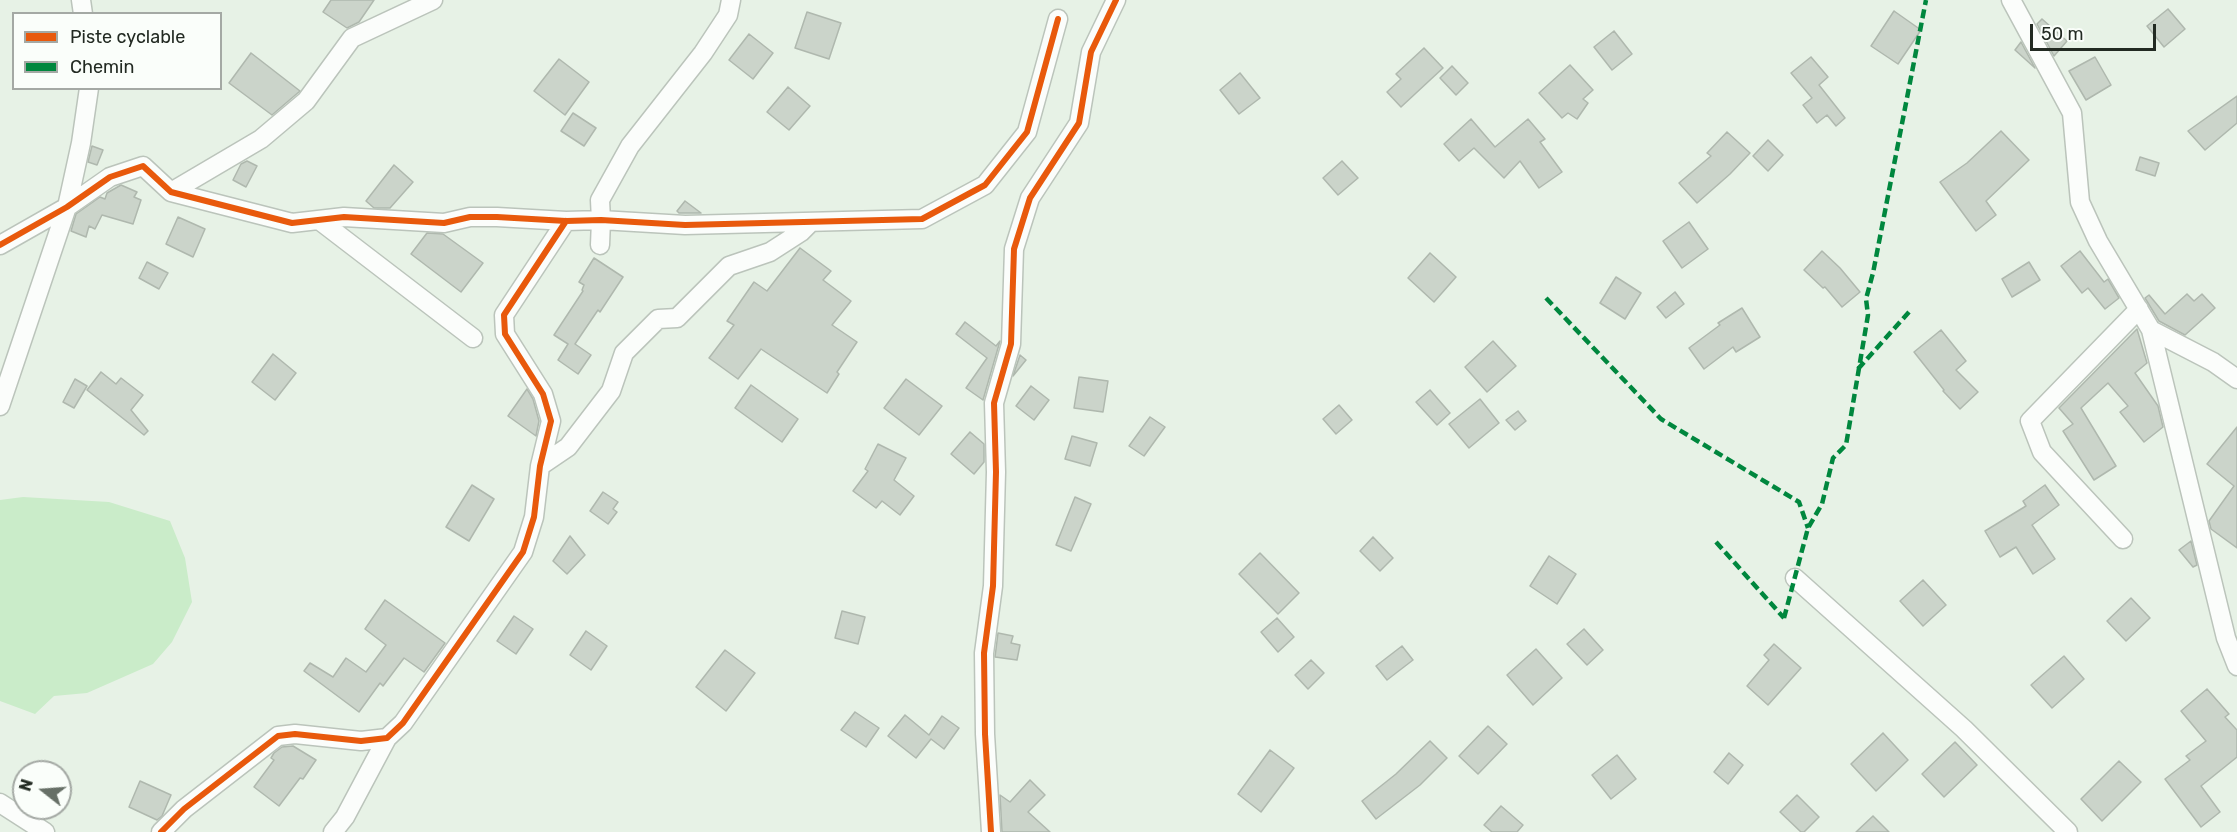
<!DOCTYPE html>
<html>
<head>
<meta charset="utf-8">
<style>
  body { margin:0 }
  #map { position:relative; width:2237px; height:832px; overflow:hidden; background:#e7f2e6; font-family:Rubik,sans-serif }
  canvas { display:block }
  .legend { position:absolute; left:12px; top:12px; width:210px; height:78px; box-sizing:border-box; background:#fafefa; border:2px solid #a4a9a4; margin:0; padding:8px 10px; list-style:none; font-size:18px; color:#222a22 }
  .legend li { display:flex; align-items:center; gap:12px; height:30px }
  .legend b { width:30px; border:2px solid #a4a9a4 }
  .north { position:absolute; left:12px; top:760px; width:60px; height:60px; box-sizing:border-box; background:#fafefa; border:2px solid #a4a9a4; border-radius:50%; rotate:287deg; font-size:16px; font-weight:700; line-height:24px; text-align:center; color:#222a22 }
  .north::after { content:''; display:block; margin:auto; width:21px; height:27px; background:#677067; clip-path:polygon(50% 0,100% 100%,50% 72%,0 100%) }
  .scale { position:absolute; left:2030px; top:24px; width:126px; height:27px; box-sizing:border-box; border:3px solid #222a22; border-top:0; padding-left:8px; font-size:18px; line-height:21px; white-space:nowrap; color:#222a22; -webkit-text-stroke:4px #fafefa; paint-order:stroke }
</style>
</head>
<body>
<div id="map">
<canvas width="2237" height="832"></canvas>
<ul class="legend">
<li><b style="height:8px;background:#e8590c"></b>Piste cyclable</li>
<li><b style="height:8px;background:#00873e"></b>Chemin</li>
</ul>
<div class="north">N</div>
<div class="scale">50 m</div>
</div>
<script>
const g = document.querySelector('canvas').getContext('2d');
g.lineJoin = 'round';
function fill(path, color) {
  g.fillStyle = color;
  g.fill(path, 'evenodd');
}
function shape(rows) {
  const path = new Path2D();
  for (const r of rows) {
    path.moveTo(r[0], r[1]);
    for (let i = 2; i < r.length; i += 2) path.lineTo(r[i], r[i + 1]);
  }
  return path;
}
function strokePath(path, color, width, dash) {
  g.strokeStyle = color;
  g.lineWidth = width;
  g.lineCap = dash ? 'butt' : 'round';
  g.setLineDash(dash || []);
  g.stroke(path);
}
fill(shape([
  [23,497,109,502,170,521,185,558,192,602,172,642,153,664,87,693,54,696,35,714,0,701,0,500]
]), '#caecc9');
const building = shape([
  [331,0,374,0,359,22,347,28,323,12,331,0],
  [2168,9,2185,29,2164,47,2147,26,2168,9],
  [1894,11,1921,30,1898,64,1871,46,1894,11],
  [807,12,841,23,829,59,795,48,807,12],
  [2042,19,2067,41,2054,56,2037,24,2042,19],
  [1614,31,1632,54,1612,70,1594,47,1614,31],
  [749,34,773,53,753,79,729,60,749,34],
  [2021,42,2035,68,2015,50,2021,42],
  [1424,48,1443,68,1401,107,1387,92,1401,79,1396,74,1424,48],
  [251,53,300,91,272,115,229,83,251,53],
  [1811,57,1828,77,1819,85,1845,118,1836,126,1827,115,1817,123,1803,105,1812,98,1791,73,1811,57],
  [2095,57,2111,85,2086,100,2069,71,2095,57],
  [559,59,589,82,565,115,534,91,559,59],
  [1570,65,1593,90,1583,99,1588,103,1577,119,1568,113,1562,118,1539,93,1570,65],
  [1452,66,1468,83,1456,95,1440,78,1452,66],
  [1240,73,1260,98,1239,114,1220,90,1240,73],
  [788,87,810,106,789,130,767,112,788,87],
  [2237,96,2237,123,2205,150,2188,131,2237,96],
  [573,113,596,128,584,146,561,131,573,113],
  [1471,119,1495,147,1528,119,1545,139,1540,142,1562,172,1539,188,1520,161,1504,178,1474,148,1459,161,1444,144,1471,119],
  [2001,131,2029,160,1986,201,1996,215,1976,231,1940,182,1967,163,2001,131],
  [1727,132,1750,153,1730,174,1697,203,1679,183,1711,156,1707,153,1727,132],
  [1768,140,1783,155,1768,171,1753,156,1768,140],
  [92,146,103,150,97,165,88,162,92,146],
  [2140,157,2159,163,2155,176,2136,170,2140,157],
  [247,161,257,166,246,187,233,180,241,164,247,161],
  [1342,161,1358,178,1338,195,1323,178,1342,161],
  [394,165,413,182,390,208,374,208,366,201,394,165],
  [121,185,137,192,134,197,141,200,133,224,102,215,95,229,89,226,86,237,71,231,76,214,100,197,105,199,107,193,121,185],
  [685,201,701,213,679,213,677,211,685,201],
  [178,217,205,229,193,257,166,244,178,217],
  [1689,222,1708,249,1682,268,1663,241,1689,222],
  [427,233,443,234,483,263,461,292,411,254,427,233],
  [800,248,831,271,823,280,851,301,832,325,857,342,837,372,839,374,827,393,761,349,738,379,709,358,734,325,727,321,754,282,767,291,800,248],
  [1822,251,1840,268,1860,292,1842,307,1825,287,1823,288,1804,270,1822,251],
  [2080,251,2104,282,2108,279,2119,298,2105,309,2088,288,2082,293,2061,266,2080,251],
  [1430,253,1456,277,1434,302,1408,278,1430,253],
  [594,258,623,277,600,312,598,310,575,344,591,355,578,374,558,360,568,344,554,335,583,291,582,290,584,285,579,282,594,258],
  [147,262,168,273,159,289,139,278,147,262],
  [2029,262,2040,280,2012,297,2002,279,2029,262],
  [1616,277,1641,293,1625,319,1600,303,1616,277],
  [1675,292,1684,304,1666,318,1657,307,1675,292],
  [2187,294,2194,301,2202,294,2215,308,2185,335,2159,321,2145,298,2149,295,2165,314,2187,294],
  [1742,308,1760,337,1736,352,1733,347,1704,369,1689,348,1720,325,1718,323,1742,308],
  [965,322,996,346,1000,341,983,400,966,388,987,358,956,334,965,322],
  [2137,329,2147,363,2135,373,2158,406,2163,427,2144,442,2120,412,2128,406,2108,383,2081,408,2116,466,2094,480,2063,431,2073,424,2059,408,2137,329],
  [1941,330,1966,361,1956,370,1978,392,1960,409,1943,391,1944,390,1914,352,1941,330],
  [1493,341,1516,366,1487,392,1465,367,1493,341],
  [273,354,296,373,275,400,252,382,273,354],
  [1020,355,1026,360,1013,376,1020,355],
  [101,372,116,384,121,378,143,395,131,410,148,431,144,435,87,390,101,372],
  [1079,377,1108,381,1103,412,1074,408,1079,377],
  [75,379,87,386,74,408,63,402,75,379],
  [906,379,942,406,919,435,884,408,906,379],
  [751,385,798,419,782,442,735,408,751,385],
  [1031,386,1049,400,1034,420,1016,406,1031,386],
  [527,389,533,399,539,421,536,436,508,416,527,389],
  [1430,390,1450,413,1437,425,1416,402,1430,390],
  [1480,399,1499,423,1469,448,1449,424,1480,399],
  [1339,405,1352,420,1336,434,1323,419,1339,405],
  [1518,411,1526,421,1515,430,1506,420,1518,411],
  [1150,417,1165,427,1144,456,1129,446,1150,417],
  [2237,427,2237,548,2211,529,2209,521,2234,486,2207,464,2237,427],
  [970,432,984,444,984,462,974,474,951,454,970,432],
  [1072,436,1097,443,1090,466,1065,459,1072,436],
  [878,444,906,458,894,480,914,496,900,515,882,501,876,508,853,491,868,471,865,469,878,444],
  [472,485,494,499,469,541,446,527,472,485],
  [2045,485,2059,505,2032,525,2055,559,2033,574,2016,547,2000,557,1985,531,2026,506,2023,501,2045,485],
  [603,492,618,502,613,509,617,512,608,524,590,511,603,492],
  [1075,497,1091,504,1071,551,1056,545,1075,497],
  [570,536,585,555,567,574,553,561,570,536],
  [1373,537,1393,558,1380,571,1360,551,1373,537],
  [2191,541,2197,565,2193,567,2179,550,2191,541],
  [1260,553,1299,593,1278,614,1239,574,1260,553],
  [1549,556,1576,574,1557,604,1530,586,1549,556],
  [1923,580,1946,605,1923,626,1900,601,1923,580],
  [2131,598,2150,618,2126,641,2107,621,2131,598],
  [385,600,445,643,424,672,404,658,383,686,380,683,359,712,304,671,310,663,333,677,346,658,366,672,386,645,365,629,385,600],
  [842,611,865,617,858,644,835,638,842,611],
  [514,616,533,629,516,654,497,641,514,616],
  [1277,618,1294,637,1278,652,1261,632,1277,618],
  [1584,629,1603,650,1587,665,1567,644,1584,629],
  [586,631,607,646,591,670,570,655,586,631],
  [998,633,1013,636,1011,643,1020,645,1017,660,995,657,998,633],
  [1774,644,1801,668,1768,705,1747,686,1769,660,1764,655,1774,644],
  [1402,646,1413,660,1387,680,1376,666,1402,646],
  [1536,649,1562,678,1533,705,1507,675,1536,649],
  [725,650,755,673,726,711,696,687,725,650],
  [2064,656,2084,679,2052,708,2031,685,2064,656],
  [1311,660,1324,673,1308,689,1295,675,1311,660],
  [2207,689,2229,714,2225,717,2237,730,2237,757,2201,786,2220,812,2201,827,2165,779,2190,760,2186,756,2206,741,2181,711,2207,689],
  [855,712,879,728,866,747,841,730,855,712],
  [905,715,929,735,942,716,959,728,944,749,931,739,916,758,888,736,905,715],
  [1488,726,1507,744,1478,774,1459,756,1488,726],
  [1883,733,1908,760,1876,791,1851,764,1883,733],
  [1430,741,1447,758,1420,785,1376,819,1362,801,1396,774,1430,741],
  [1955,742,1977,765,1944,797,1922,774,1955,742],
  [293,746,316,760,303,779,300,778,279,806,254,787,274,760,271,758,274,753,282,747,293,746],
  [1270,750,1294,768,1261,812,1238,794,1270,750],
  [1729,753,1743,765,1728,784,1714,772,1729,753],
  [1617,755,1636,779,1611,799,1592,775,1617,755],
  [2119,761,2141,782,2102,821,2081,799,2119,761],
  [1030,780,1045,795,1028,812,1050,832,1002,832,1000,795,1010,802,1030,780],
  [140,781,171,795,162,816,157,820,129,807,140,781],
  [1797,795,1819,817,1804,832,1801,832,1780,812,1797,795],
  [1501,806,1523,825,1517,832,1492,832,1484,825,1501,806],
  [1873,816,1889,832,1856,832,1873,816]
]);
fill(building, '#cbd4ca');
strokePath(building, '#afb8ae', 1.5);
const minor = shape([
  [81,0,83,14],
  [2011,0,2072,113,2080,202,2098,241,2151,330,2226,638,2237,666],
  [171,192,261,139,306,101,352,38,433,0],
  [319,220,473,338],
  [0,245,67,207,110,177,143,166,171,192,292,223,344,217,444,223,470,217,497,217,566,221,601,220,685,225,922,219,985,185,1027,132,1058,19],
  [600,245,601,220,600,200,630,146,703,53,728,15,731,0],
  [2151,330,2213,362,2237,379],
  [0,406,67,207,81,143,89,88],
  [540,466,568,447,611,391,624,353,658,319,677,318,729,266,770,252,801,232,811,222],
  [2123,539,2042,452,2030,421,2139,309],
  [1795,578,1964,729,2068,832],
  [0,803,45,832],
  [161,832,184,809,278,736,295,734,361,741,387,738,403,723,523,552,534,517,540,466,551,421,543,394,505,334,504,315,566,221],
  [333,832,345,817,387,738],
  [991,832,985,734,984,653,993,586,996,472,994,403,1011,344,1014,249,1030,198,1079,123,1091,52,1116,0]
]);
strokePath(minor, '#bbc4bb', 21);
strokePath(minor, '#fbfdfb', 18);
strokePath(shape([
  [1546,298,1661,419,1799,502,1808,528],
  [1858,369,1909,312],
  [1716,542,1784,618],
  [1784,618,1808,528,1822,504,1833,458,1846,445,1868,315,1866,299,1873,273,1926,0]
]), '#00873e', 4.5, [9, 4.5]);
strokePath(shape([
  [0,245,67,207,110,177,143,166,171,192,292,223,344,217,444,223,470,217,497,217,566,221,601,220,685,225,922,219,985,185,1027,132,1058,19],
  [161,832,184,809,278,736,295,734,361,741,387,738,403,723,523,552,534,517,540,466,551,421,543,394,505,334,504,315,566,221],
  [991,832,985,734,984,653,993,586,996,472,994,403,1011,344,1014,249,1030,198,1079,123,1091,52,1116,0]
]), '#e8590c', 6);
</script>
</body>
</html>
